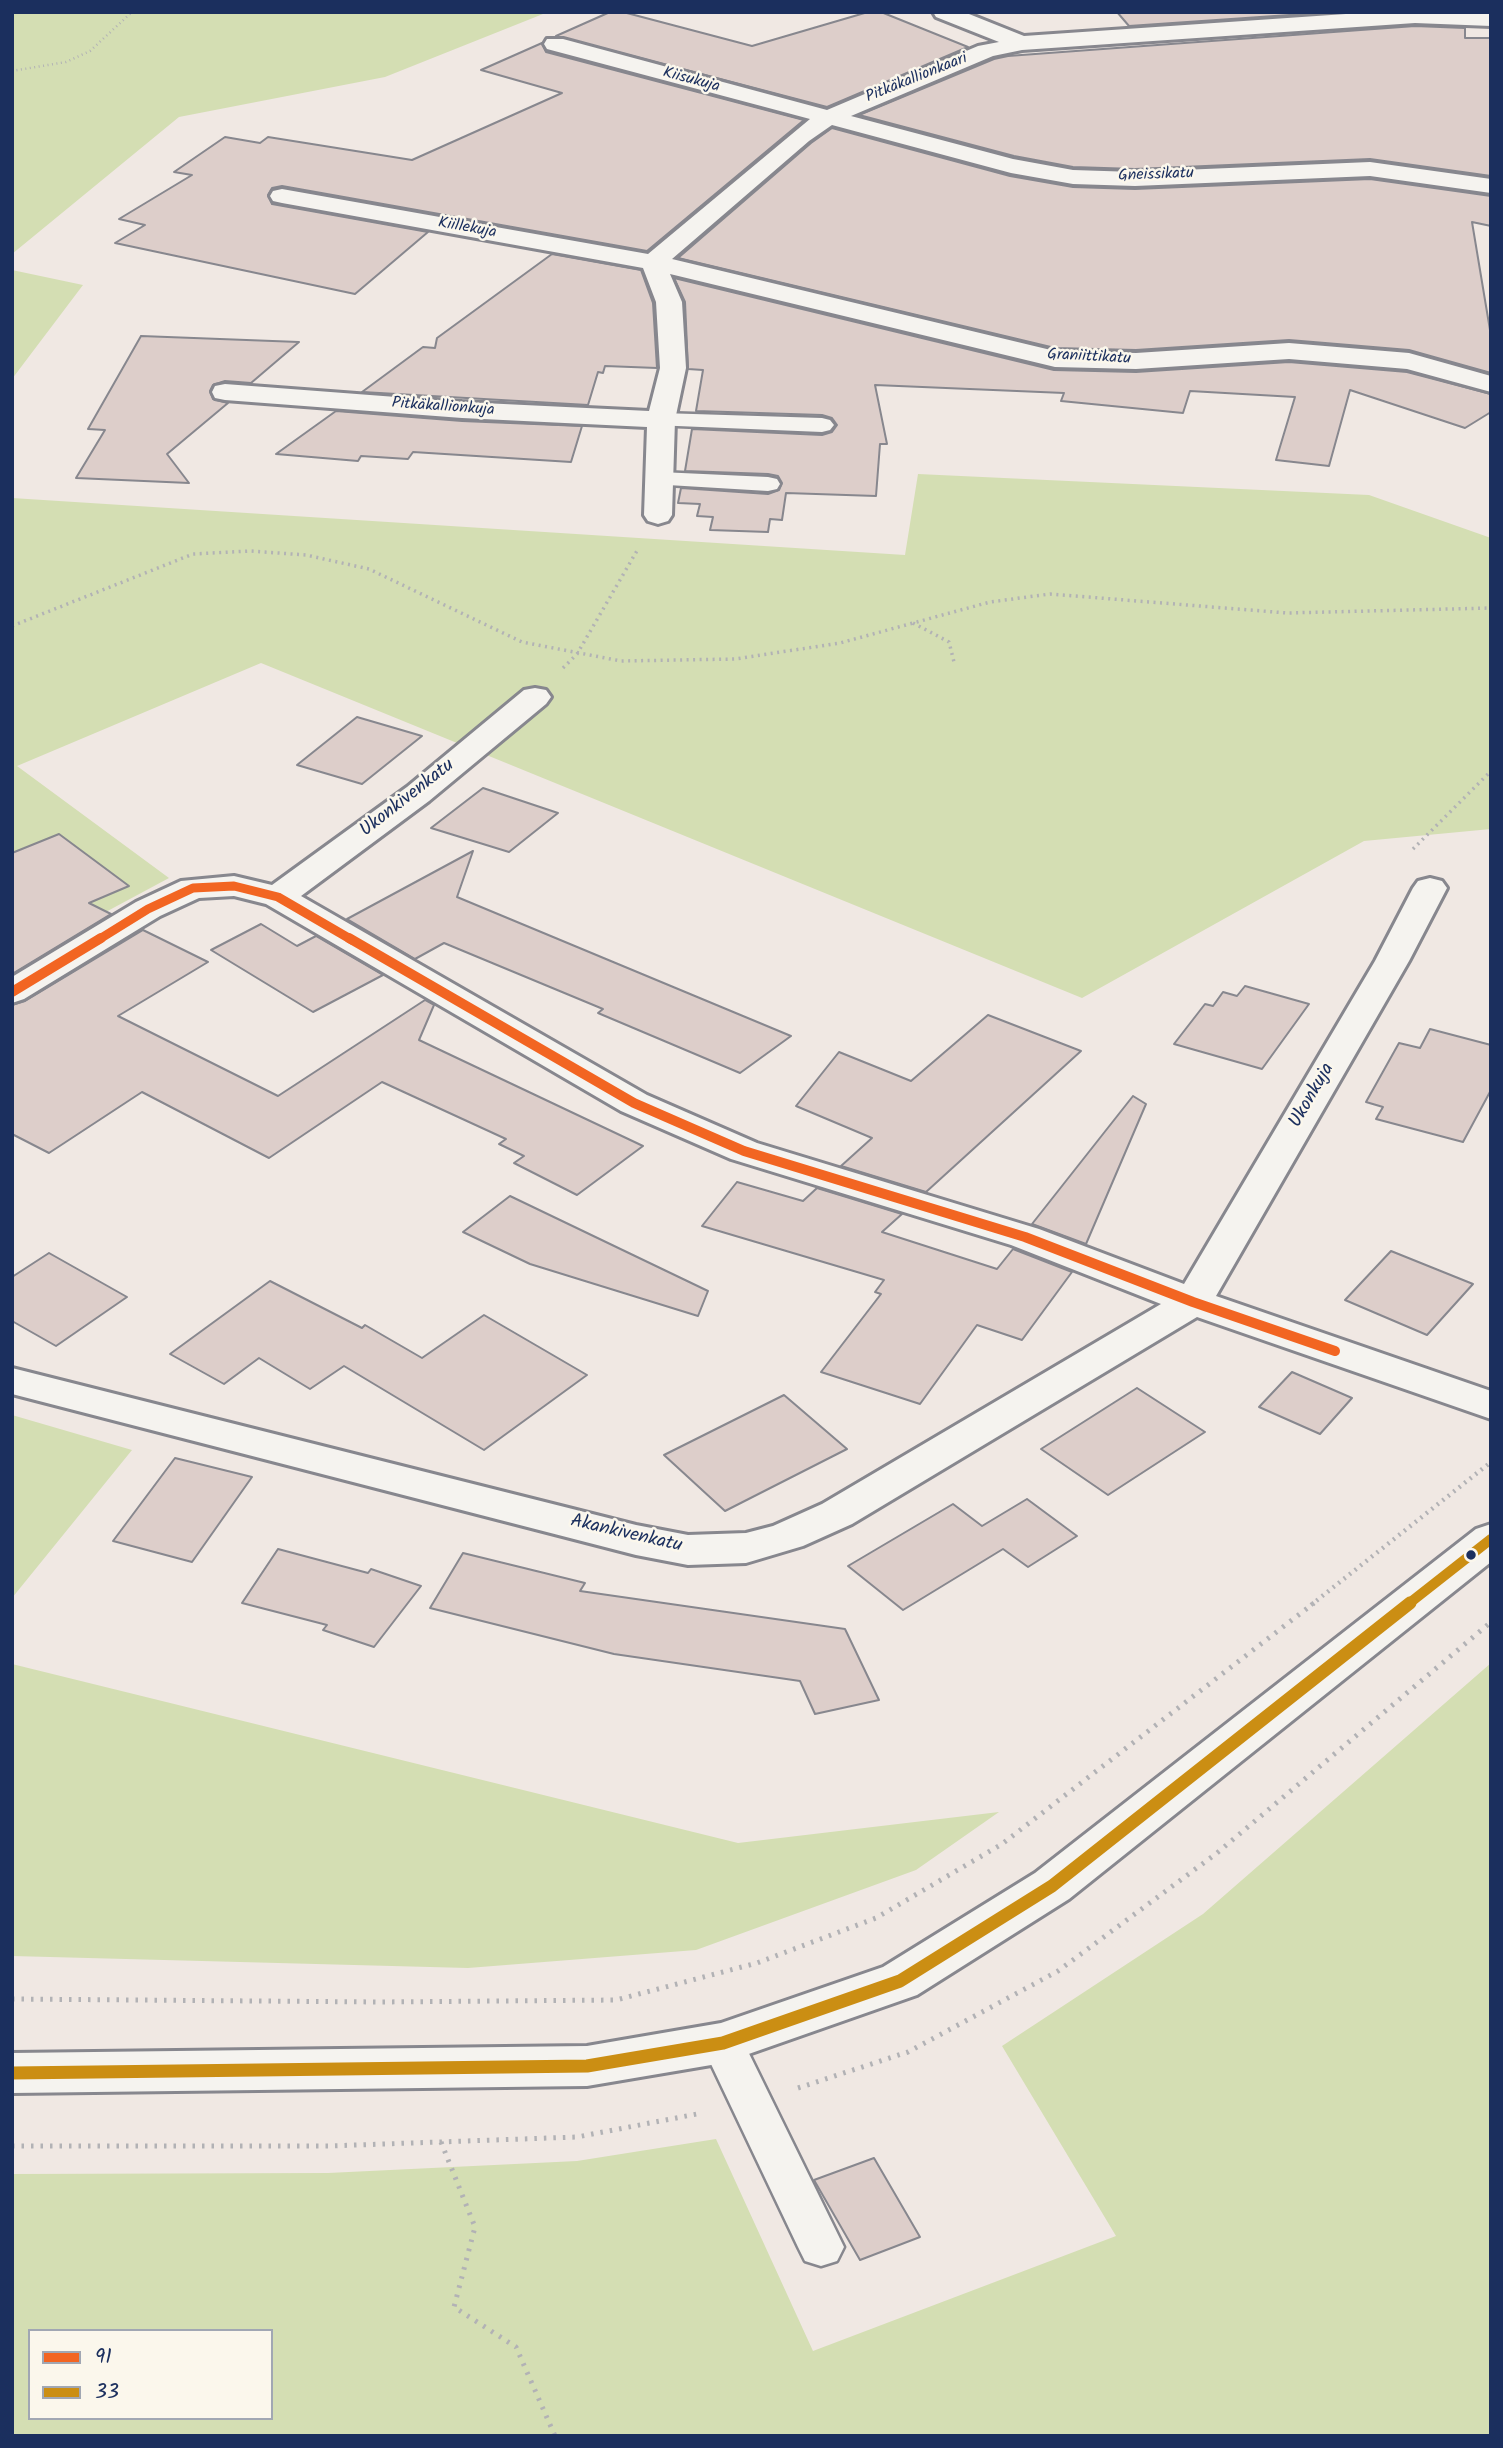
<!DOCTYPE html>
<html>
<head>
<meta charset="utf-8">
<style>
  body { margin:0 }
  #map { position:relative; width:1503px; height:2448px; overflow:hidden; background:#f0e8e3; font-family:Kalam,sans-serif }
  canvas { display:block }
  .frame { position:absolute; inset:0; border:14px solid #1b2f5e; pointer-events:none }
  .legend { position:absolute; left:28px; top:2329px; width:245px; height:91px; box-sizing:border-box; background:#fbf7ec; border:2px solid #a1a7b3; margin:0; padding:9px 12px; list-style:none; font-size:21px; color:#1b2f5e }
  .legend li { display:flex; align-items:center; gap:14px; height:35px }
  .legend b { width:35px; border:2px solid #a1a7b3 }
</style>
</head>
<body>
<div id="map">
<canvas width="1503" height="2448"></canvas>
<div class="frame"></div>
<ul class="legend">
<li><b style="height:9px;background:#f26522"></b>91</li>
<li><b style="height:9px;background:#cb8e13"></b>33</li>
</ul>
</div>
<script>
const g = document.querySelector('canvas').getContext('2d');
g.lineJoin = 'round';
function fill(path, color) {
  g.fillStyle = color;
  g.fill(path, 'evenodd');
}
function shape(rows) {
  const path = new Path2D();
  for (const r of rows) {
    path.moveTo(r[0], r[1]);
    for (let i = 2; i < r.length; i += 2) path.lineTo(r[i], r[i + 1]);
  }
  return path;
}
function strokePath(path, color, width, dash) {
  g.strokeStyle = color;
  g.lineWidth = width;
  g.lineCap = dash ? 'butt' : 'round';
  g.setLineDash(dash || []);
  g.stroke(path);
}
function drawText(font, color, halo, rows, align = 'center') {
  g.font = font + ' Kalam,sans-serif';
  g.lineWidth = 5;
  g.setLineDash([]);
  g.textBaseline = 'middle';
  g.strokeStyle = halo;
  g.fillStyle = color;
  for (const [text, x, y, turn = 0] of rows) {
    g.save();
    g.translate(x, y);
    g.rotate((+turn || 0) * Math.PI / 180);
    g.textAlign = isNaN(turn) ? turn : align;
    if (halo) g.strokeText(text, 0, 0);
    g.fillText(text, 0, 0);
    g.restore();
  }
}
fill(shape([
  [12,12,548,12,385,77,179,117,12,254],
  [12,270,83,285,12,379],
  [918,474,1369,495,1491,538,1491,829,1364,841,1082,998,261,663,17,766,169,878,102,914,12,887,12,498,905,555],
  [12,1415,132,1450,12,1598],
  [1491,1663,1491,2436,12,2436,12,2174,328,2173,577,2161,716,2139,813,2351,1116,2236,1002,2046,1203,1914],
  [30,2331,271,2331,271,2418,30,2418],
  [12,1664,738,1843,999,1812,916,1870,696,1950,468,1968,12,1956]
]), '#d4deb3');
const building = shape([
  [610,12,623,12,752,46,868,12,881,12,968,47,827,107,556,36,610,12],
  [1117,12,1333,12,1129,26,1117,12],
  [1415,26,1465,28,1465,38,1491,38,1491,176,1370,159,1135,169,1073,167,1014,156,859,115,994,59,1008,56,1415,26],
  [542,43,546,52,804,120,647,251,282,186,272,188,268,195,272,204,428,232,355,294,115,243,145,225,119,219,192,175,174,172,225,137,260,143,268,137,412,160,562,93,481,70,542,43],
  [832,128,1010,176,1073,187,1135,189,1370,179,1491,196,1491,226,1472,222,1491,336,1491,373,1409,350,1289,340,1136,350,1055,348,678,258,811,143,832,128],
  [552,254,641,270,653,303,657,368,605,366,603,373,598,372,588,405,362,392,423,347,435,348,437,338,552,254],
  [674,278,1054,370,1136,372,1289,362,1407,372,1491,394,1491,412,1465,428,1350,390,1329,466,1276,460,1295,397,1190,391,1183,413,1061,401,1064,393,875,385,887,444,880,444,876,496,786,493,782,520,770,519,768,532,710,530,713,517,697,516,700,504,678,503,681,488,768,494,779,490,782,483,778,476,768,474,685,471,692,429,822,435,832,432,837,425,832,418,822,415,696,411,703,370,688,369,685,302,674,278],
  [141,336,299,342,251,383,225,381,213,385,210,391,213,399,228,403,167,454,189,483,76,478,105,430,88,429,141,336],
  [336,411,462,421,582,426,571,462,413,452,408,459,361,456,358,461,276,454,336,411],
  [357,717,422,736,362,784,297,765,357,717],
  [483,788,558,813,509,852,431,828,483,788],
  [59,834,129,886,89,903,111,914,12,974,12,853,59,834],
  [473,851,457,897,791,1036,740,1073,598,1013,603,1009,444,943,415,959,347,919,473,851],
  [261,924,297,946,316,936,383,975,313,1012,211,950,261,924],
  [143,930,208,962,118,1016,278,1096,425,1000,434,1005,419,1040,643,1146,577,1195,514,1163,524,1156,499,1144,506,1139,382,1082,269,1158,142,1092,49,1153,12,1134,12,1005,25,1001,143,930],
  [1245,986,1309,1004,1262,1069,1174,1044,1205,1004,1213,1006,1223,992,1237,996,1245,986],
  [988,1015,1081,1051,926,1192,841,1166,872,1138,796,1106,839,1052,911,1081,988,1015],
  [1430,1029,1491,1045,1491,1090,1463,1142,1376,1119,1383,1107,1366,1102,1399,1043,1420,1048,1430,1029],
  [1133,1096,1146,1104,1086,1244,1032,1224,1133,1096],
  [737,1182,803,1201,817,1188,902,1214,882,1232,997,1269,1013,1249,1072,1272,1022,1340,977,1325,920,1404,821,1372,881,1294,875,1292,884,1280,702,1226,737,1182],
  [510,1196,708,1291,698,1316,530,1264,463,1232,510,1196],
  [1391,1251,1473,1284,1427,1335,1345,1300,1391,1251],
  [49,1253,127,1297,56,1346,12,1321,12,1277,49,1253],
  [270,1281,362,1328,365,1325,422,1358,484,1315,587,1375,484,1450,344,1366,310,1389,259,1358,224,1384,170,1354,270,1281],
  [1292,1372,1352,1398,1320,1434,1259,1407,1292,1372],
  [1137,1388,1205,1432,1108,1495,1041,1449,1137,1388],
  [784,1395,847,1449,725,1511,664,1455,784,1395],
  [175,1458,252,1477,192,1562,113,1541,175,1458],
  [1027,1499,1077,1536,1028,1567,1003,1549,903,1610,848,1566,953,1504,982,1526,1027,1499],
  [278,1549,368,1573,371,1569,421,1586,374,1647,323,1630,327,1625,242,1603,278,1549],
  [463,1553,585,1583,580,1591,845,1629,879,1700,815,1714,800,1681,614,1654,430,1608,463,1553],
  [874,2158,920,2237,860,2260,814,2180,874,2158]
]);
fill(building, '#ddceca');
strokePath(building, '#87878e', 2);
const lane = shape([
  [661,413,822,418,830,420,834,425,830,430,822,432,653,425,649,420,653,415,661,413],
  [660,472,768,477,777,479,780,484,777,489,768,491,651,484,648,479,651,474,660,472],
  [723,2026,738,2031,844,2247,837,2261,821,2266,805,2261,798,2247,701,2043,708,2031,723,2026]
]);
const street = shape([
  [933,12,964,12,1024,36,1375,12,1491,12,1491,26,1415,23,1022,50,993,56,851,116,1013,159,1073,170,1135,172,1370,162,1491,179,1491,193,1370,176,1135,186,1073,184,1011,173,832,125,809,141,672,259,1055,351,1136,353,1289,343,1409,353,1491,376,1491,392,1407,369,1289,359,1136,369,1055,367,670,274,682,302,686,368,675,420,672,515,668,521,658,524,648,521,644,515,647,427,462,418,225,400,215,398,212,392,215,386,225,384,462,402,649,411,660,368,656,302,643,268,282,203,273,201,270,196,273,191,282,189,648,254,810,119,547,49,544,44,547,39,563,39,827,110,978,46,999,42,936,17,933,12],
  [535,688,546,690,551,697,546,704,429,801,301,896,647,1095,757,1143,1039,1229,1184,1284,1375,961,1413,888,1418,881,1430,878,1442,881,1447,888,1409,961,1216,1296,1491,1391,1491,1419,1197,1317,852,1524,803,1546,746,1563,688,1565,636,1555,12,1394,12,1368,636,1525,688,1535,746,1533,773,1526,822,1504,1161,1304,1011,1245,731,1159,621,1111,266,904,234,896,199,898,160,916,24,999,12,1003,12,977,136,902,181,881,234,876,272,885,407,787,524,690,535,688]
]);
const secondary = shape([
  [1491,1524,1491,1562,1069,1899,917,1995,723,2063,587,2086,12,2093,12,2053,587,2046,721,2023,883,1967,1035,1873,1476,1529,1491,1524]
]);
strokePath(lane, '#87878e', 5);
strokePath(street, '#87878e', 6);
strokePath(secondary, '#87878e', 6);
strokePath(shape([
  [12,71,66,62,90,51,132,12]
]), '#b2b2b5', 2.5, [1, 3.5]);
strokePath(shape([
  [913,623,949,642,954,662],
  [12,626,193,554,250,551,306,555,369,569,522,642,621,661,735,659,840,643,990,602,1050,594,1287,613,1491,608],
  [563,668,577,654,638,549],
  [1413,849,1491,771]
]), '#b2b2b5', 3.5, [2, 4.5]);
strokePath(shape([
  [1311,1605,1491,1462]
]), '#b2b2b5', 4.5, [2, 5]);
strokePath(shape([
  [12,1999,379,2002,616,2000,757,1963,876,1918,1002,1844,1314,1603],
  [798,2088,908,2052,1058,1971,1217,1853,1491,1622],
  [441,2142,475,2227,454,2307,516,2347,555,2436],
  [12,2146,329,2146,577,2137,702,2113]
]), '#b2b2b5', 5, [2.5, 7]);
fill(lane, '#f5f3ef');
fill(street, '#f5f3ef');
fill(secondary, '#f5f3ef');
strokePath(shape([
  [98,940,148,909,193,888,234,886,278,897,352,940]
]), '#f26522', 9);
strokePath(shape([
  [349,938,634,1103,744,1151,1025,1237,1193,1302,1335,1351],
  [12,992,101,938]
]), '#f26522', 10);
strokePath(shape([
  [1407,1605,1491,1539]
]), '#cb8e13', 10);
strokePath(shape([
  [12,2073,587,2066,723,2043,900,1981,1052,1886,1410,1603]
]), '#cb8e13', 13);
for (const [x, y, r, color] of [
  [1471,1555,6,"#1b2f5e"]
]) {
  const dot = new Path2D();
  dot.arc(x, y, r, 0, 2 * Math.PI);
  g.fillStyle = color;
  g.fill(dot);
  strokePath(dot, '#fbf7ec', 2.5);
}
drawText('16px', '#1b2f5e', '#fbf7ec', [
  ["Pitkäkallionkaari",917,79,-22],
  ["Kiisukuja",691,81,15],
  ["Gneissikatu",1156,176,-2],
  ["Kiillekuja",467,229,10],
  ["Graniittikatu",1089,358,3],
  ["Pitkäkallionkuja",443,408,4]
]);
drawText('19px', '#1b2f5e', '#fbf7ec', [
  ["Ukonkivenkatu",408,799,-38],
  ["Ukonkuja",1313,1096,-60],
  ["Akankivenkatu",626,1535,13]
]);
</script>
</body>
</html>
